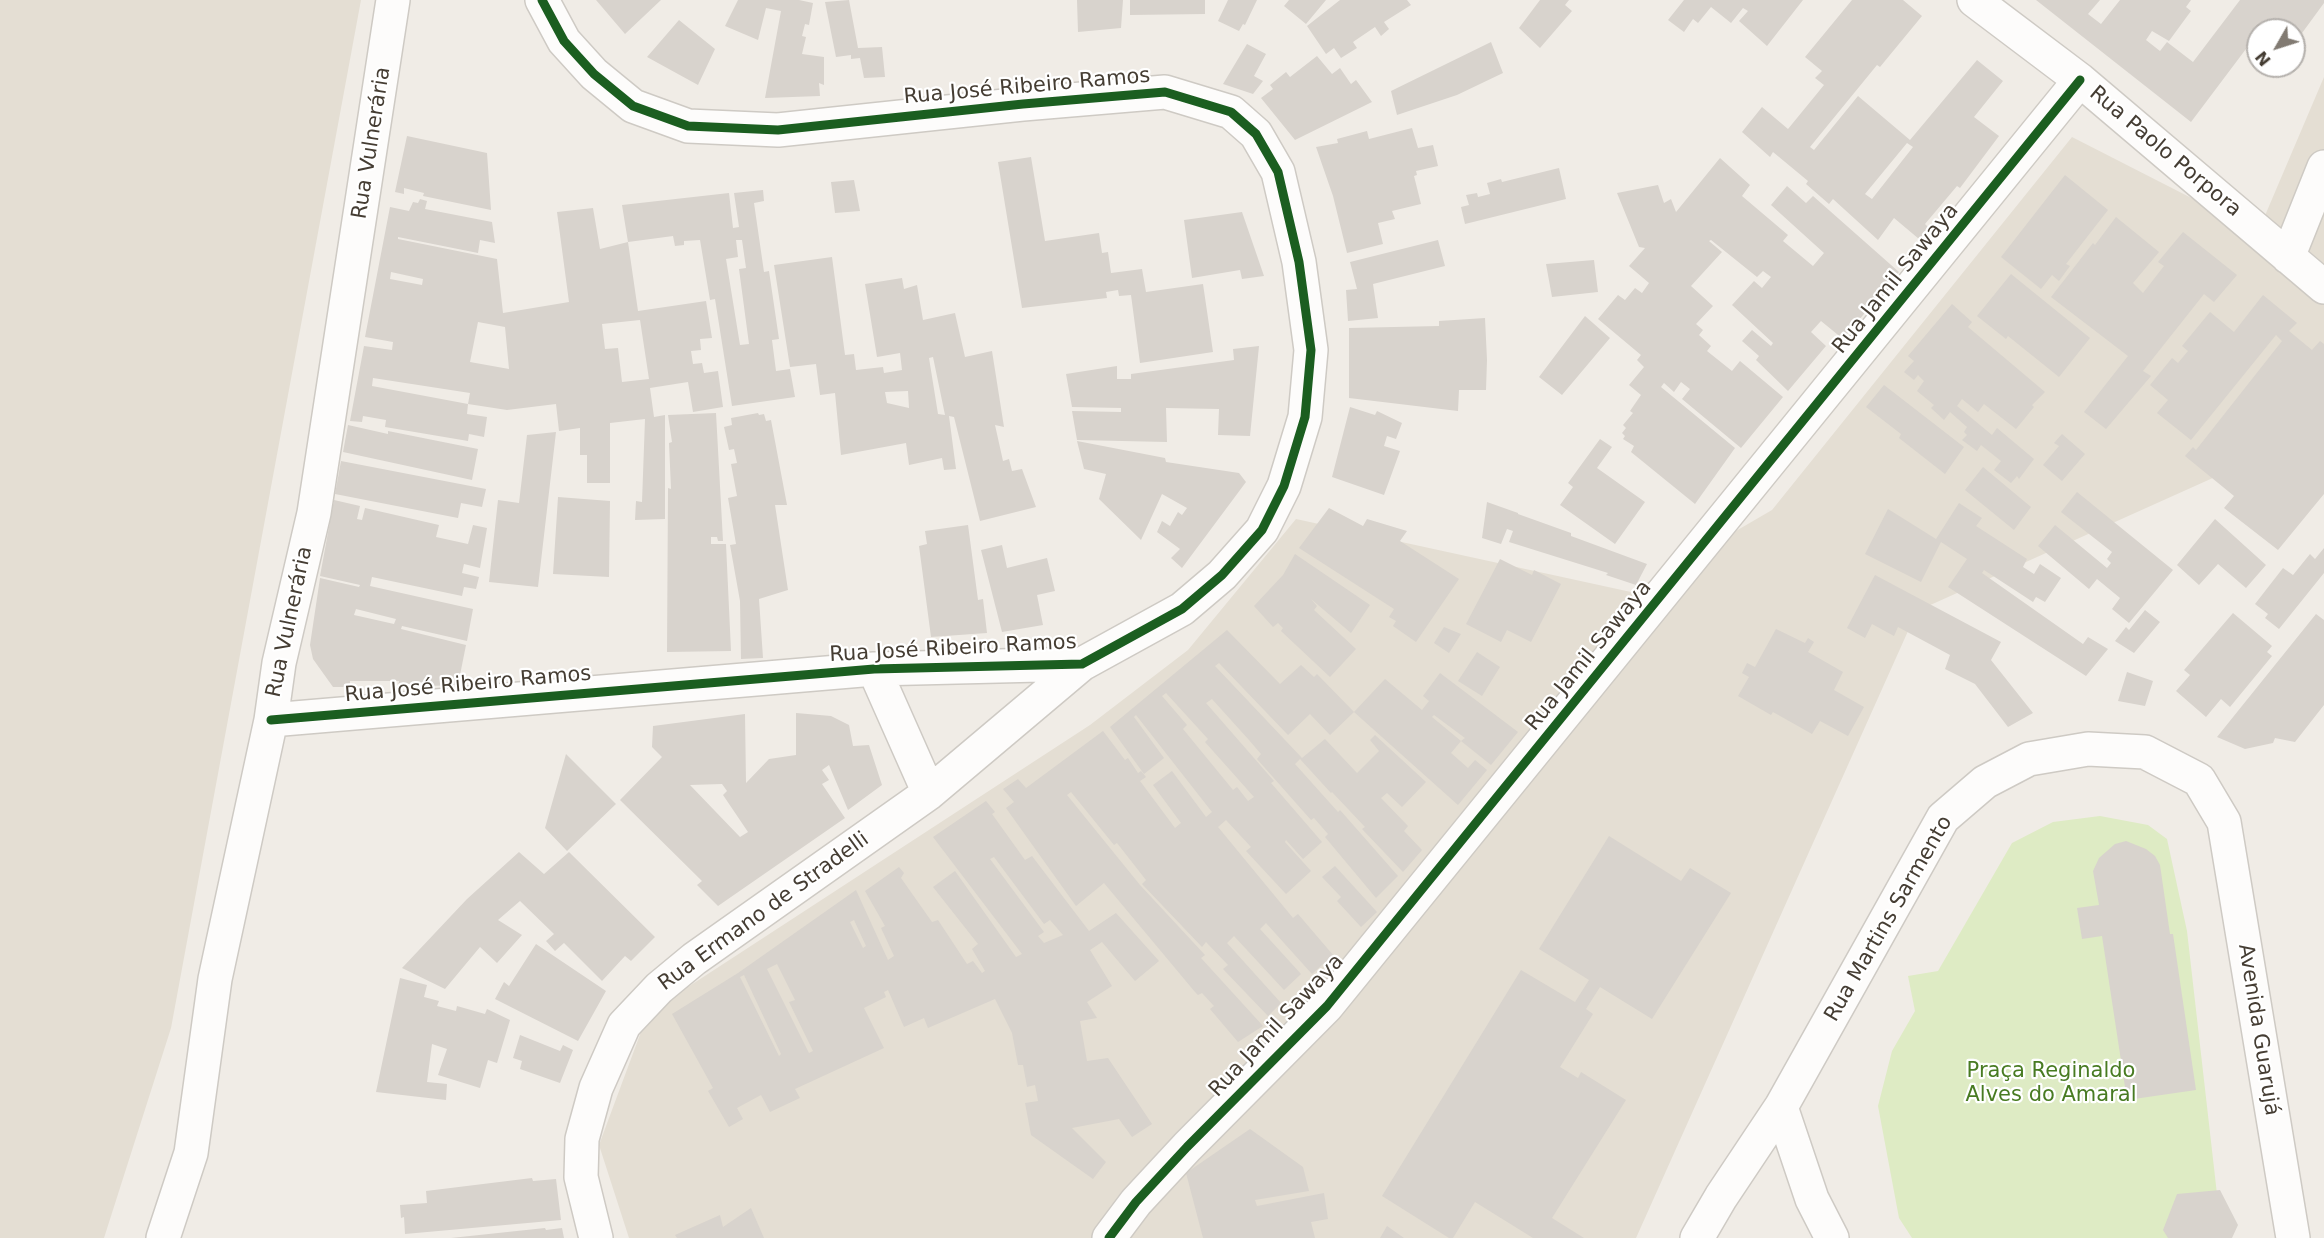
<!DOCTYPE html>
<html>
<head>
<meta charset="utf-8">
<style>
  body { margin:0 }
  #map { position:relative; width:2324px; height:1238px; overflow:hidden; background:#f0ece6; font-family:"DejaVu Sans",sans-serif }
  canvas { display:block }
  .north { position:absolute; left:2246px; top:18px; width:60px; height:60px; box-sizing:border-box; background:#fff; border:2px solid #b5b1ad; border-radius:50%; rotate:231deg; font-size:16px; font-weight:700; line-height:24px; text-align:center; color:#453d33 }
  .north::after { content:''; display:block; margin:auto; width:21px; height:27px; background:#817a72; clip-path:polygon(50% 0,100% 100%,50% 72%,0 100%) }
</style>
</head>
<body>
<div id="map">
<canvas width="2324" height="1238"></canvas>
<div class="north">N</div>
</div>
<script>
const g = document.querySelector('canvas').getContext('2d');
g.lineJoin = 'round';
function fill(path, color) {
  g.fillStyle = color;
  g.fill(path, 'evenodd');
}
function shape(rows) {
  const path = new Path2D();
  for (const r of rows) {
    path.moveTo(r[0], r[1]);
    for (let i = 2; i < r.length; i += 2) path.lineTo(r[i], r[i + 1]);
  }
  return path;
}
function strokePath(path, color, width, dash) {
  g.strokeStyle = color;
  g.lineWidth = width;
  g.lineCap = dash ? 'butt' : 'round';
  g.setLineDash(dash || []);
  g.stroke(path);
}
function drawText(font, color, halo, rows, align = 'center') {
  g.font = font + ' "DejaVu Sans",sans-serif';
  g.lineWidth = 4.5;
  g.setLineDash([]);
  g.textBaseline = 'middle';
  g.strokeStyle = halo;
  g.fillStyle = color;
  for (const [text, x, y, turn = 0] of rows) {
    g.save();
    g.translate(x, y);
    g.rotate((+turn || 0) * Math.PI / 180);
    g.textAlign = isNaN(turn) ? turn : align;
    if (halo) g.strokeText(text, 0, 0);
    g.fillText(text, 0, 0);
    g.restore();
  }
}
fill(shape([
  [0,0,361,0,171,1028,104,1238,0,1238],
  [2324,77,2324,428,1917,611,1636,1238,629,1238,599,1145,648,1013,1090,725,1188,650,1296,519,1631,592,1772,510,2072,137,2258,232]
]), '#e4ded3');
fill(shape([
  [2100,816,2148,825,2167,839,2187,931,2222,1238,1912,1238,1899,1218,1878,1106,1892,1051,1915,1011,1908,976,1938,971,2012,843,2053,822]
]), '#deebc4');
fill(shape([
  [596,0,661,0,625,34],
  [738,0,799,0,813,3,809,25,805,24,802,36,806,37,802,54,824,57,824,85,819,83,820,96,765,98,781,11,766,8,758,40,725,26],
  [849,0,858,48,882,47,885,77,864,78,860,58,851,59,851,55,836,57,825,2],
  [1077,0,1123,0,1121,28,1078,32],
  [1130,0,1205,0,1205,14,1130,15],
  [1228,0,1257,0,1245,25,1243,24,1239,31,1218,21],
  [1289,0,1326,0,1306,24,1284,6],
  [1340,0,1407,0,1411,5,1384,22,1389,29,1381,36,1375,27,1353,42,1357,48,1341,58,1334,48,1326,54,1307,26],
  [1540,0,1569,0,1565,5,1572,11,1540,48,1519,28],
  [1684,0,1803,0,1767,46,1739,21,1748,11,1743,8,1731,23,1711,7,1698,23,1693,19,1684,32,1668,20],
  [1852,0,1903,0,1922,16,1880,67,1877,65,1810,147,1814,150,1858,96,1910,140,1977,60,2003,81,1974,117,1999,136,1960,188,1957,186,1925,224,1929,228,1919,239,1894,218,1878,240,1833,199,1829,204,1806,184,1808,181,1773,152,1770,157,1742,132,1762,107,1788,129,1824,85,1815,78,1822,71,1805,57],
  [1907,143,1913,147,1872,199,1865,194],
  [2036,0,2100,0,2088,14,2101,24,2120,0,2191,0,2186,7,2191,11,2169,41,2152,31,2146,40,2160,51,2167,42,2193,62,2240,0,2324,0,2324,3,2294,44,2294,30,2258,30,2258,33,2191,122],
  [679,20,715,49,698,85,647,57],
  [1491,42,1503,73,1457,95,1397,115,1391,91],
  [1247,44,1266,54,1254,76,1263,81,1253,94,1223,84],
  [1317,56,1332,74,1340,68,1351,84,1356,80,1372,102,1295,140,1261,98,1273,89,1270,85,1286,72,1290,77],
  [1412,128,1418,148,1433,145,1438,166,1416,171,1417,175,1414,176,1421,204,1392,211,1395,219,1378,223,1383,244,1347,253,1333,196,1316,147,1338,143,1337,139,1367,131,1369,139],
  [407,136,487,153,491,210,423,196,424,193,404,188,404,194,395,192],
  [1031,157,1045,241,1099,233,1102,253,1108,252,1111,273,1142,269,1146,292,1203,284,1213,352,1140,363,1131,295,1119,296,1118,290,1106,292,1107,298,1022,308,998,162],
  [1720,158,1750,185,1742,196,1788,235,1783,241,1813,266,1824,253,1771,205,1787,186,1806,203,1813,196,1899,272,1843,339,1821,321,1811,332,1826,346,1788,391,1756,360,1759,356,1742,341,1752,330,1771,346,1773,343,1732,305,1754,281,1762,288,1771,277,1763,271,1757,277,1711,240,1709,241,1722,252,1691,286,1713,306,1696,324,1703,330,1699,335,1711,346,1707,351,1732,371,1740,361,1783,397,1741,448,1682,399,1690,389,1681,382,1674,392,1664,383,1661,387,1735,448,1695,504,1631,452,1634,446,1623,439,1625,436,1622,433,1626,428,1623,425,1633,413,1630,411,1641,395,1629,385,1644,367,1637,360,1641,355,1598,319,1618,295,1625,300,1635,288,1642,293,1649,283,1629,266,1645,248,1639,247,1617,193,1658,185,1664,203,1671,199,1676,212],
  [1559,168,1566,199,1465,224,1461,207,1469,205,1466,195,1477,193,1478,197,1490,194,1487,183,1501,179,1502,182],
  [2065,175,2108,210,2066,264,2070,266,2059,281,2052,275,2041,289,2001,257],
  [854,180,860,211,835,213,831,182],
  [763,190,764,201,754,203,764,272,769,271,779,339,772,340,776,371,790,369,795,397,732,406,715,299,710,300,700,240,684,241,684,245,675,246,673,236,628,242,622,205,729,193,733,228,739,227,734,193],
  [736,240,742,240,746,268,739,269,749,344,740,345,726,259,738,257],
  [420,199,427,201,425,209,492,222,495,243,480,240,478,253,398,237,398,239,497,259,503,313,569,302,557,212,593,208,600,249,628,242,638,311,706,301,712,338,700,339,701,350,691,351,693,364,702,363,704,373,718,371,723,407,693,412,688,382,650,388,654,417,665,415,665,519,635,520,636,501,642,502,645,419,610,423,610,483,587,483,587,455,580,455,580,428,559,431,556,404,507,410,468,404,467,414,487,417,484,437,469,434,468,441,385,427,386,420,363,416,362,422,350,421,364,346,392,350,393,342,365,337,390,207,409,211,413,202,418,203],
  [391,272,423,279,422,285,390,279],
  [640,320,649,379,622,382,618,348,605,349,602,324],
  [478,322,505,327,509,369,470,362],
  [373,378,470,393,468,404,372,386],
  [1242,212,1264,276,1242,279,1240,270,1192,278,1184,220],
  [2116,217,2159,252,2133,283,2143,293,2164,266,2158,262,2183,232,2237,275,2214,302,2204,294,2143,371,2151,376,2106,429,2084,412,2128,356,2051,297,2093,243,2095,245],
  [1438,240,1445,266,1373,284,1378,318,1348,321,1346,290,1357,289,1350,262],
  [832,257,845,355,854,354,856,370,883,367,884,373,902,370,900,353,877,357,865,284,902,278,904,289,917,285,923,320,955,313,965,357,992,351,1004,427,995,425,1003,461,1009,459,1012,471,1022,469,1036,507,980,521,954,417,949,416,956,469,944,470,942,458,909,465,906,443,841,455,835,393,820,395,816,364,790,367,774,265],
  [933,357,945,415,938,414,929,358],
  [908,391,909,408,887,403,885,392],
  [1594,260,1598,292,1552,297,1546,264],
  [2011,274,2090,338,2059,377,2008,336,2006,339,1977,316],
  [2263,295,2297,323,2289,331,2312,350,2320,341,2324,344,2324,494,2278,550,2224,508,2234,496,2185,456,2193,447,2196,450,2282,341,2276,335,2191,440,2157,413,2168,400,2150,385,2172,358,2178,363,2188,351,2182,346,2210,312,2234,332],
  [1952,304,1972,322,1968,327,2045,392,2032,405,2034,407,2016,429,1984,404,1978,412,1962,399,1957,406,1992,435,1997,428,2034,459,2019,479,2017,476,2011,483,1994,470,2001,461,1981,445,1977,451,1962,440,1967,435,1964,432,1967,427,1950,412,1944,420,1931,408,1934,405,1917,391,1924,381,1918,375,1914,380,1904,372,1914,361,1908,356],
  [1585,316,1610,338,1562,395,1539,377],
  [1485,318,1487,360,1486,390,1459,390,1458,411,1349,398,1349,328,1439,326,1439,321],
  [1259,346,1250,436,1218,435,1219,409,1166,408,1167,442,1077,440,1072,411,1121,412,1121,408,1072,407,1066,374,1117,366,1117,379,1131,379,1131,374,1234,360,1233,349],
  [1884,385,1964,447,1945,474,1899,438,1901,434,1866,407],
  [1350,407,1375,415,1377,411,1402,423,1396,439,1387,436,1384,446,1400,451,1384,495,1332,477],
  [716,413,723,541,718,541,717,537,711,537,711,544,726,544,731,651,667,652,668,488,671,489,669,443,672,442,668,415],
  [758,413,759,415,764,414,766,421,771,420,787,505,775,505,788,590,759,599,763,658,741,659,740,601,730,545,736,544,728,498,737,496,731,464,737,463,734,449,729,450,724,427,732,425,731,418],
  [348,425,388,434,388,431,478,449,472,480,343,452],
  [556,432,538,587,489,582,498,500,519,503,527,435],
  [2062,434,2085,454,2062,481,2043,465,2059,446,2054,443],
  [1600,439,1612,447,1597,468,1645,502,1615,544,1560,505,1573,487,1568,483],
  [1077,441,1165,458,1166,462,1239,473,1246,482,1182,568,1171,558,1180,549,1157,532,1162,521,1170,526,1178,512,1182,515,1187,508,1162,494,1141,540,1099,499,1106,474,1084,469],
  [341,461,486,489,482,507,461,503,458,518,335,494],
  [1983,467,2031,507,2014,530,1965,490],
  [2077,492,2173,570,2129,623,2112,609,2120,598,2097,579,2089,589,2038,546,2055,525,2107,568,2111,563,2107,559,2112,552,2061,512],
  [558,497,610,501,609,577,553,574],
  [334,500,360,506,357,519,362,520,365,508,439,525,436,537,468,544,473,525,487,528,480,568,464,564,462,573,479,577,476,589,464,587,462,596,372,577,370,586,473,609,467,641,402,626,401,629,466,645,458,685,398,687,399,681,350,681,350,687,333,687,313,659,310,645,320,578,359,587,360,585,320,576],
  [356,609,396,619,394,624,354,615],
  [1487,502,1518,513,1518,514,1571,533,1571,536,1647,564,1636,585,1606,575,1608,573,1509,542,1513,531,1507,529,1501,544,1482,538],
  [1959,503,1982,518,1976,526,2027,559,2023,567,2034,574,2040,564,2061,578,2045,602,2036,597,2033,602,1984,570,1982,573,2083,644,2088,637,2108,649,2086,676,1948,587,1967,559,1941,542,1921,582,1865,554,1888,509,1936,539],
  [1329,508,1363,526,1367,519,1407,531,1400,541,1459,579,1416,642,1393,626,1396,621,1389,617,1394,609,1299,548],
  [2215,519,2266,565,2246,588,2218,564,2199,585,2177,565],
  [968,525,978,600,983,599,987,633,931,637,919,546,927,544,925,531],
  [1002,545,1007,568,1047,558,1055,591,1037,595,1043,625,1002,632,981,550],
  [2324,548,2324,573,2279,629,2265,618,2268,614,2255,604,2283,568,2293,575,2310,554,2315,559],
  [1295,554,1370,605,1351,633,1311,599,1317,606,1314,610,1356,649,1330,677,1281,631,1283,628,1278,623,1273,627,1254,606,1283,575],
  [1500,559,1532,575,1534,570,1561,584,1531,642,1507,630,1501,642,1466,624],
  [1875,575,2001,642,1991,660,2033,713,2008,727,1975,684,1945,669,1950,655,1898,627,1894,636,1872,624,1865,638,1847,628],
  [2145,610,2160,622,2134,653,2115,641,2126,627,2129,630],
  [2233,613,2272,646,2267,652,2272,656,2230,707,2221,699,2206,717,2176,691,2190,675,2184,670],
  [2316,614,2324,620,2324,705,2295,742,2275,738,2273,743,2245,749,2217,737],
  [1444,627,1461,634,1449,653,1434,643],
  [1776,629,1805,643,1808,638,1814,642,1808,652,1843,672,1834,690,1864,707,1848,736,1820,721,1812,734,1773,712,1771,715,1738,696,1749,677,1742,673,1747,663,1755,667],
  [1227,630,1280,684,1301,665,1314,677,1317,674,1354,712,1330,735,1310,714,1288,735,1219,663,1215,666,1302,758,1325,739,1357,773,1379,751,1370,740,1375,735,1426,782,1402,807,1387,793,1381,798,1408,826,1404,831,1422,850,1403,872,1362,829,1365,827,1332,792,1331,793,1300,759,1295,764,1338,812,1340,810,1398,876,1376,898,1325,837,1328,834,1314,818,1311,820,1257,759,1261,754,1249,740,1212,699,1206,703,1274,781,1271,783,1322,842,1303,859,1286,840,1285,842,1311,871,1286,894,1246,851,1251,847,1226,820,1218,827,1293,918,1298,914,1333,955,1312,974,1266,923,1260,929,1301,974,1284,990,1234,936,1227,943,1281,1003,1268,1016,1223,969,1228,965,1206,942,1202,947,1142,884,1146,880,1117,843,1114,845,1071,792,1067,795,1140,885,1205,955,1201,958,1263,1026,1238,1042,1210,1009,1214,1006,1202,993,1198,995,1195,992,1104,883,1076,906,1006,808,1014,802,1003,789,1018,779,1026,788,1103,731,1125,760,1128,758,1138,773,1141,771,1146,777,1140,781,1175,828,1181,823,1153,785,1172,771,1206,817,1212,812,1136,715,1134,717,1164,758,1144,774,1110,727],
  [1166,693,1208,739,1205,742,1254,797,1248,801,1237,787,1233,790,1183,729,1187,725,1162,696],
  [1477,652,1500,667,1482,696,1458,681],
  [2127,672,2153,681,2145,706,2118,701],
  [1440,673,1518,732,1491,765,1461,741,1465,738,1434,715,1432,717,1461,741,1451,753,1468,768,1475,760,1487,770,1458,805,1354,712,1385,679,1422,710,1429,701,1423,696],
  [796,713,831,716,849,725,853,746,869,745,882,785,848,810,829,765,822,770,829,780,822,784,845,818,718,906,697,885,702,881,620,800,662,757,652,747,653,726,745,714,746,783,769,759,796,755],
  [722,784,727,791,723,795,748,832,740,837,690,785],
  [566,754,616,804,567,851,545,828],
  [986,801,995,812,992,814,1025,860,1032,856,1089,931,1116,913,1159,961,1135,981,1102,942,1090,950,1112,986,1087,1002,1097,1018,1080,1021,1087,1061,1108,1058,1152,1124,1132,1137,1119,1119,1072,1128,1106,1162,1093,1179,1031,1135,1025,1103,1038,1101,1035,1085,1027,1087,1023,1065,1018,1065,1012,1033,995,999,928,1028,924,1018,904,1027,888,990,884,992,886,997,864,1008,884,1048,795,1089,800,1098,770,1112,761,1095,737,1108,743,1119,729,1127,708,1091,713,1088,672,1014,738,973,856,890,888,960,894,956,881,928,885,926,865,891,899,867,904,873,901,878,932,922,938,920,967,964,973,961,982,973,985,971,972,949,978,944,933,887,955,871,1016,957,1022,954,933,837],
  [994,857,1044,924,1050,920,1063,935,1044,943,1038,936,1044,932,990,859],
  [854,920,866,946,863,948,850,922],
  [777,964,795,1000,789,1002,813,1051,809,1053,767,969],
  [744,975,781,1054,779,1056,740,977],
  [1609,836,1681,881,1690,868,1731,893,1652,1019,1600,987,1586,1009,1593,1014,1560,1067,1578,1078,1581,1072,1626,1100,1552,1218,1584,1238,1533,1238,1475,1202,1453,1238,1449,1238,1382,1196,1521,970,1575,1002,1589,980,1539,949],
  [2126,841,2146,849,2155,856,2160,865,2170,934,2173,934,2196,1090,2127,1100,2102,936,2082,939,2077,908,2099,905,2093,871,2099,858,2115,844],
  [519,852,544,874,569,852,655,937,631,961,625,956,602,981,564,943,555,951,546,941,554,934,520,901,498,920,522,935,497,963,480,947,445,989,402,968,467,899],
  [1335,866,1377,912,1361,927,1337,901,1341,897,1322,877],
  [536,944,606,991,578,1041,495,999,504,982,509,986],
  [400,978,427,985,424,997,439,1001,437,1006,456,1011,457,1006,485,1014,487,1009,510,1020,497,1063,488,1060,480,1088,438,1075,447,1049,432,1044,427,1082,447,1084,446,1100,376,1092],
  [520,1035,560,1051,563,1045,573,1050,560,1083,520,1069,522,1061,513,1058],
  [1250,1129,1303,1167,1309,1191,1255,1200,1257,1206,1324,1193,1328,1219,1311,1222,1315,1238,1203,1238,1186,1173],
  [532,1178,533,1181,556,1179,561,1220,405,1234,404,1217,401,1218,400,1205,427,1203,426,1191],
  [2220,1190,2238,1225,2232,1238,2168,1238,2163,1230,2177,1194],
  [751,1208,764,1238,677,1238,675,1235,720,1215,723,1227],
  [1387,1226,1404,1238,1380,1238],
  [545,1228,546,1230,562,1228,564,1238,451,1238]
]), '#d8d3cd');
const minor = shape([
  [1974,0,2080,80,2324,287],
  [2288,257,2324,167],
  [874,669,929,793],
  [271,720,874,669,1082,664,1182,609,1222,575,1262,530,1284,486,1305,417,1311,350,1299,262,1278,172,1256,134,1231,112,1165,92,1023,104,778,130,688,126,633,106,594,74,564,41,542,0],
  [1781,1107,1812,1199,1832,1238],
  [163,1238,191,1153,215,979,271,720,279,663,314,513,393,0],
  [596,1238,581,1177,582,1139,596,1088,624,1025,659,988,694,959,929,793,1082,664],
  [1109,1238,1136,1202,1187,1147,1327,1006,2080,80],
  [1697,1238,1721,1197,1781,1107,1943,818,1985,782,2029,759,2088,749,2145,752,2199,780,2224,822,2293,1238]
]);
strokePath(minor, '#cecac4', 36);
strokePath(minor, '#fdfcfb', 33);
strokePath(shape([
  [271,720,874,669,1082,664,1182,609,1222,575,1262,530,1284,486,1305,417,1311,350,1299,262,1278,172,1256,134,1231,112,1165,92,1023,104,778,130,688,126,633,106,594,74,564,41,542,0],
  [1109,1238,1136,1202,1187,1147,1327,1006,2080,80]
]), '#1b5e20', 9);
drawText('21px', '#453d33', '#fff', [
  ["Rua José Ribeiro Ramos",1027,87,-5],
  ["Rua Vulnerária",372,143,-81],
  ["Rua Paolo Porpora",2165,152,40],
  ["Rua Jamil Sawaya",1896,279,-51],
  ["Rua Vulnerária",290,622,-78],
  ["Rua José Ribeiro Ramos",953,649,-3],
  ["Rua Jamil Sawaya",1589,656,-51],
  ["Rua José Ribeiro Ramos",468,685,-5],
  ["Rua Ermano de Stradelli",764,912,-36],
  ["Rua Martins Sarmento",1889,919,-60],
  ["Rua Jamil Sawaya",1277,1026,-47],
  ["Avenida Guarujá",2258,1030,81]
]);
drawText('21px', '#487b22', '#fff', [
  ["Praça Reginaldo",2051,1072],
  ["Alves do Amaral",2051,1096]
]);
</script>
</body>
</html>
